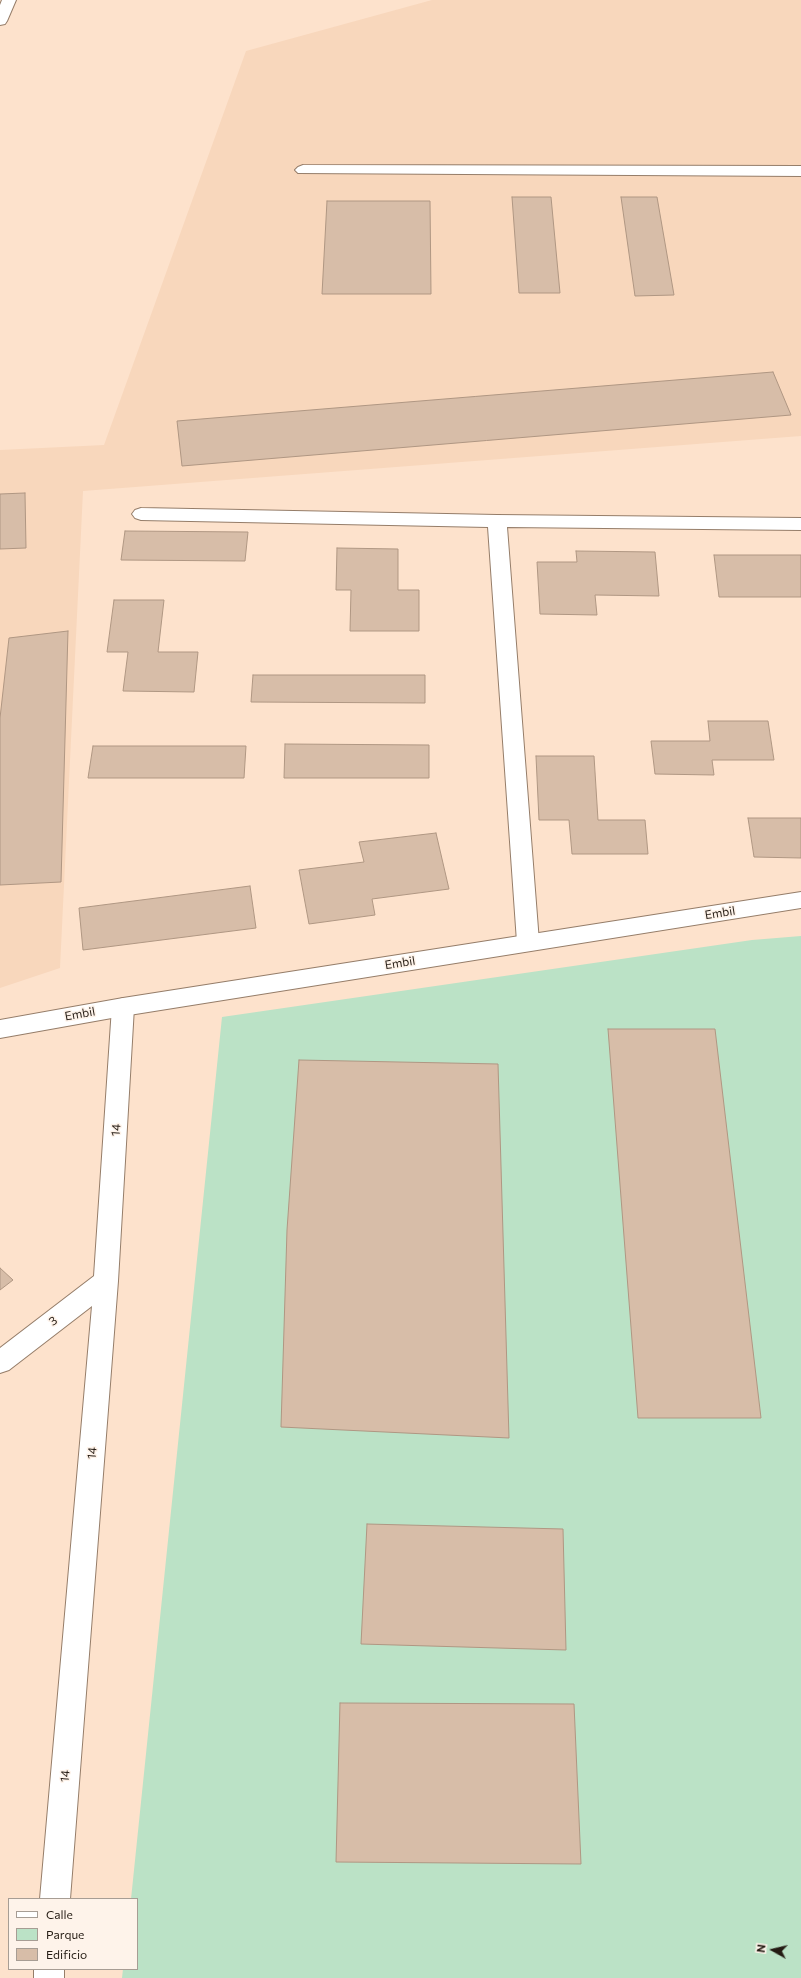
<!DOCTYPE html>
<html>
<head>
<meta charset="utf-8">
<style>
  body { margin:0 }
  #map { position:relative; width:801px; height:1978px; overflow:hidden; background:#fde2cc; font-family:Commissioner,sans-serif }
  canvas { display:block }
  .legend { position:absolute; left:8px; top:1898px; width:130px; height:72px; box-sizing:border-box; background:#fef3ea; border:1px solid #a79d94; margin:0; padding:5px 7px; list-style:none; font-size:12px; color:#241b13 }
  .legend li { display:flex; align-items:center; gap:8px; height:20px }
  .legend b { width:20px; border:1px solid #a79d94 }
  .north { position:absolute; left:753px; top:1930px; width:40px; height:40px; -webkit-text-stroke:3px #fef3ea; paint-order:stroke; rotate:278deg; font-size:11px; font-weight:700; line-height:16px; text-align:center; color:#241b13 }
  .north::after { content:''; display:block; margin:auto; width:14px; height:18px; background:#241b13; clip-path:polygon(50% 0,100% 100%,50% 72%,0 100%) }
</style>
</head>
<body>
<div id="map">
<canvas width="801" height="1978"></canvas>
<ul class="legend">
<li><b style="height:5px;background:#fff"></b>Calle</li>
<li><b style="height:11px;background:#bbe2c6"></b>Parque</li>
<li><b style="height:11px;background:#d7bda8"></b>Edificio</li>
</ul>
<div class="north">N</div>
</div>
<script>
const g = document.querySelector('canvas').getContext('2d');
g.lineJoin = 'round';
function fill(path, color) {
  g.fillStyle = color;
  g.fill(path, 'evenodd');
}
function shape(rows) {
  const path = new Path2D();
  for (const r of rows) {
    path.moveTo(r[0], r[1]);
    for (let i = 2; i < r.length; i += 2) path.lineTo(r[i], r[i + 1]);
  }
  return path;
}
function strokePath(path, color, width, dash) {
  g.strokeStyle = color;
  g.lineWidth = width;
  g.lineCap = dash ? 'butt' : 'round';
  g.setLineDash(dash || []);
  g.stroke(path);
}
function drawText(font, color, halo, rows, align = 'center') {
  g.font = font + ' Commissioner,sans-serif';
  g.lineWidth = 3;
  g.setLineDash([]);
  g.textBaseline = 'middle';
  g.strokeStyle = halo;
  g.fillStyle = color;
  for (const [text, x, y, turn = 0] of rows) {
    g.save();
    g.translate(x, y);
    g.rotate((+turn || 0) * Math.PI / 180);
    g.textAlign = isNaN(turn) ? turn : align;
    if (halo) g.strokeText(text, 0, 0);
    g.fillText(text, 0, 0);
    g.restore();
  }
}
fill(shape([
  [432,0,801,0,801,436,83,491,60,968,0,988,0,450,104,445,246,51]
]), '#f8d7bc');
fill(shape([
  [801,936,801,1978,122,1978,123,1969,137,1969,137,1899,131,1899,222,1017,752,940]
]), '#bbe2c6');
const building = shape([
  [512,197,551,197,560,293,519,293,512,197],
  [621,197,657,197,674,295,635,296,621,197],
  [327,201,430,201,431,294,322,294,327,201],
  [773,372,791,415,182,466,177,421,773,372],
  [25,493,26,548,0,549,0,494,25,493],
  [125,531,248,532,245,561,121,560,125,531],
  [337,548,398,549,398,590,419,590,419,631,350,631,351,590,336,590,337,548],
  [576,551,655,552,659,596,595,595,597,615,540,614,537,562,577,562,576,551],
  [714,555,801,555,801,597,719,597,714,555],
  [114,600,164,600,158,652,198,652,194,692,123,691,128,652,107,652,114,600],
  [68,631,61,882,0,885,0,718,9,638,68,631],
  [253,675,425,675,425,703,251,702,253,675],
  [708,721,768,721,774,760,712,760,714,775,655,774,651,741,710,741,708,721],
  [285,744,429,745,429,778,284,778,285,744],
  [93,746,246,746,244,778,88,778,93,746],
  [536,756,594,756,598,820,645,820,648,854,572,854,569,820,539,820,536,756],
  [748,818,801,818,801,858,754,857,748,818],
  [436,833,449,889,372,899,375,915,309,924,299,870,364,862,359,842,436,833],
  [250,886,256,928,83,950,79,908,250,886],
  [608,1029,715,1029,761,1418,638,1418,608,1029],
  [299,1060,498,1064,509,1438,281,1427,287,1230,299,1060],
  [0,1268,13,1280,0,1290,0,1268],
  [367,1524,563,1529,566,1650,361,1644,367,1524],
  [340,1703,574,1704,581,1864,336,1862,340,1703]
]);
fill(building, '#d7bda8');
strokePath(building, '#b09783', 1);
const lane = shape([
  [303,165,801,166,801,176,298,173,295,170,298,167,303,165]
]);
const street = shape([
  [2,0,16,0,7,21,5,24,0,25,0,5,2,0],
  [141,508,497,515,801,518,801,530,507,527,539,942,536,948,528,950,520,948,517,942,488,527,141,520,135,518,132,514,135,510,141,508],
  [123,998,131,1001,134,1007,118,1281,70,1899,40,1899,92,1306,9,1370,0,1373,0,1348,94,1276,112,1007,115,1001,123,998],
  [34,1969,64,1969,64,1978,34,1978,34,1969]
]);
const secondary = shape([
  [801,892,801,908,123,1016,0,1038,0,1020,123,998,801,892]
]);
strokePath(lane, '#957d69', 2);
strokePath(street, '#957d69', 2);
strokePath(secondary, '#957d69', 2);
fill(lane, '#fff');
fill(street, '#fff');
fill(secondary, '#fff');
drawText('12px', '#241b13', '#fef3ea', [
  ["Embil",720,913,-9],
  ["Embil",400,963,-9],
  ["Embil",80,1014,-10],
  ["14",116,1130,-86],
  ["3",53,1321,-37],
  ["14",92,1453,-85],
  ["14",65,1776,-85]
]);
</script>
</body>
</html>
